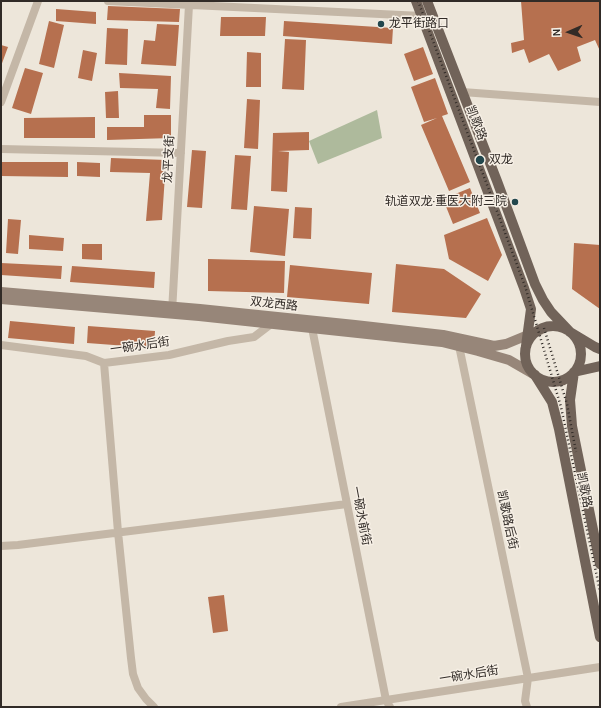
<!DOCTYPE html>
<html>
<head>
<meta charset="utf-8">
<style>
  body { margin:0 }
  #map { position:relative; width:601px; height:708px; overflow:hidden; background:#ede6da; font-family:Karla,sans-serif }
  canvas { display:block }
  .frame { position:absolute; inset:0; border:2px solid #312b27; pointer-events:none }
  .north { position:absolute; left:549px; top:12px; width:40px; height:40px; -webkit-text-stroke:3px #f6efe5; paint-order:stroke; rotate:268deg; font-size:11px; font-weight:700; line-height:16px; text-align:center; color:#312b27 }
  .north::after { content:''; display:block; margin:auto; width:14px; height:18px; background:#312b27; clip-path:polygon(50% 0,100% 100%,50% 72%,0 100%) }
</style>
</head>
<body>
<div id="map">
<canvas width="601" height="708"></canvas>
<div class="frame"></div>
<div class="north">N</div>
</div>
<script>
const g = document.querySelector('canvas').getContext('2d');
g.lineJoin = 'round';
function fill(path, color) {
  g.fillStyle = color;
  g.fill(path, 'evenodd');
}
function shape(rows) {
  const path = new Path2D();
  for (const r of rows) {
    if (r.length === 3) {
      path.moveTo(r[0] + r[2], r[1]);
      path.arc(r[0], r[1], r[2], 0, 2 * Math.PI);
      continue;
    }
    path.moveTo(r[0], r[1]);
    for (let i = 2; i < r.length; i += 2) path.lineTo(r[i], r[i + 1]);
  }
  return path;
}
function strokePath(path, color, width, dash) {
  g.strokeStyle = color;
  g.lineWidth = width;
  g.lineCap = dash ? 'butt' : 'round';
  g.setLineDash(dash || []);
  g.stroke(path);
}
function drawText(font, color, halo, rows, align = 'center') {
  g.font = font + ' Karla,"Noto Sans SC",sans-serif';
  g.lineWidth = 3;
  g.setLineDash([]);
  g.textBaseline = 'middle';
  g.strokeStyle = halo;
  g.fillStyle = color;
  for (const [text, x, y, turn = 0] of rows) {
    g.save();
    g.translate(x, y);
    g.rotate((+turn || 0) * Math.PI / 180);
    g.textAlign = isNaN(turn) ? turn : align;
    if (halo) g.strokeText(text, 0, 0);
    g.fillText(text, 0, 0);
    g.restore();
  }
}
fill(shape([
  [377,110,382,138,318,164,309,141]
]), '#aeba9c');
fill(shape([
  [521,1,600,1,600,51,595,40,577,47,581,61,558,71,549,54,529,63,524,49,512,53,511,43,524,40],
  [108,6,180,9,179,22,107,20],
  [56,9,96,12,96,24,56,21],
  [221,17,266,17,265,36,220,36],
  [49,21,64,25,54,68,39,64],
  [284,21,393,28,392,44,283,36],
  [157,24,179,25,176,66,141,64,144,40,155,41],
  [107,28,128,29,127,65,105,64],
  [285,39,306,40,304,90,282,89],
  [1,45,8,47,1,66],
  [423,47,433,74,414,81,404,54],
  [83,50,97,53,92,81,78,78],
  [247,52,261,53,261,87,246,87],
  [25,68,43,73,31,114,12,108],
  [119,73,171,76,170,109,156,108,158,89,120,88],
  [435,78,448,114,442,116,470,182,449,191,421,125,437,118,424,122,411,87],
  [118,91,119,118,106,118,105,92],
  [247,99,260,100,258,149,244,148],
  [144,115,171,115,171,138,107,140,107,127,144,127],
  [95,117,95,138,24,138,24,118],
  [309,132,309,150,278,151,289,152,287,192,271,191,273,133],
  [192,150,206,151,202,208,187,207],
  [235,155,251,156,247,210,231,209],
  [111,158,166,160,162,220,146,221,150,173,110,172],
  [1,162,68,162,68,177,1,176],
  [77,162,100,163,100,177,77,176],
  [470,188,480,213,453,224,443,199],
  [254,206,289,209,285,256,250,252],
  [295,207,312,208,311,239,293,238],
  [487,218,502,255,488,281,449,259,444,235],
  [8,219,21,220,18,254,6,253],
  [29,235,64,238,63,251,29,249],
  [574,243,600,245,600,309,572,289],
  [82,244,102,244,102,260,82,259],
  [208,259,285,261,284,293,208,291],
  [1,263,62,266,61,279,1,275],
  [396,264,444,269,481,294,466,318,392,312],
  [290,265,372,273,369,304,287,297],
  [72,266,155,272,154,288,70,282],
  [10,321,75,327,74,344,8,338],
  [88,326,155,331,154,348,87,343],
  [224,595,228,631,213,633,208,597]
]), '#b6704f');
strokePath(shape([
  [108,1,422,16],
  [462,92,600,102],
  [1,102,38,1],
  [1,149,181,153],
  [172,312,189,5],
  [312,328,386,700,390,707],
  [458,341,528,678,525,701,527,707],
  [1,345,86,356,104,363,169,355,228,341,254,337,271,324],
  [104,363,118,532,131,658,133,674,138,688,146,699,154,707],
  [1,546,18,545,347,504],
  [341,707,600,667]
]), '#c4b7a7', 8);
strokePath(shape([
  [1,292,200,309,355,325,443,335,494,346,506,344,540,330],
  [1,299,199,316,442,342,478,351,509,360,535,375]
]), '#978679', 10);
strokePath(shape([
  [416,1,524,288,531,309,526,346],
  [427,1,497,181,535,284,543,300,551,312,570,332,595,347,600,349],
  [553,354,28],
  [574,372,570,400,572,426,600,564],
  [574,372,600,366],
  [535,375,552,402,559,429,600,637]
]), '#716359', 10);
strokePath(shape([
  [418,1,525,286,561,407,600,591],
  [544,328,567,404,576,452]
]), '#312b27', 2.5, [1, 3]);
for (const [x, y, r, color] of [
  [381,24,4,"#22474d"],
  [480,160,5,"#22474d"],
  [515,202,4,"#22474d"]
]) {
  const dot = new Path2D();
  dot.arc(x, y, r, 0, 2 * Math.PI);
  g.fillStyle = color;
  g.fill(dot);
  strokePath(dot, '#f6efe5', 1.5);
}
drawText('12px', '#312b27', '#f6efe5', [
  ["龙平街路口",389,24],
  ["双龙",489,160],
  ["轨道双龙·重医大附三院",507,202,"right"]
], 'left');
drawText('12px', '#312b27', '#f6efe5', [
  ["凯歌路",476,123,69],
  ["龙平支街",169,159,-87],
  ["双龙西路",274,304,6],
  ["一碗水后街",140,346,-8],
  ["凯歌路",584,490,79],
  ["一碗水前街",361,516,79],
  ["凯歌路后街",507,520,78],
  ["一碗水后街",469,675,-9]
]);
</script>
</body>
</html>
